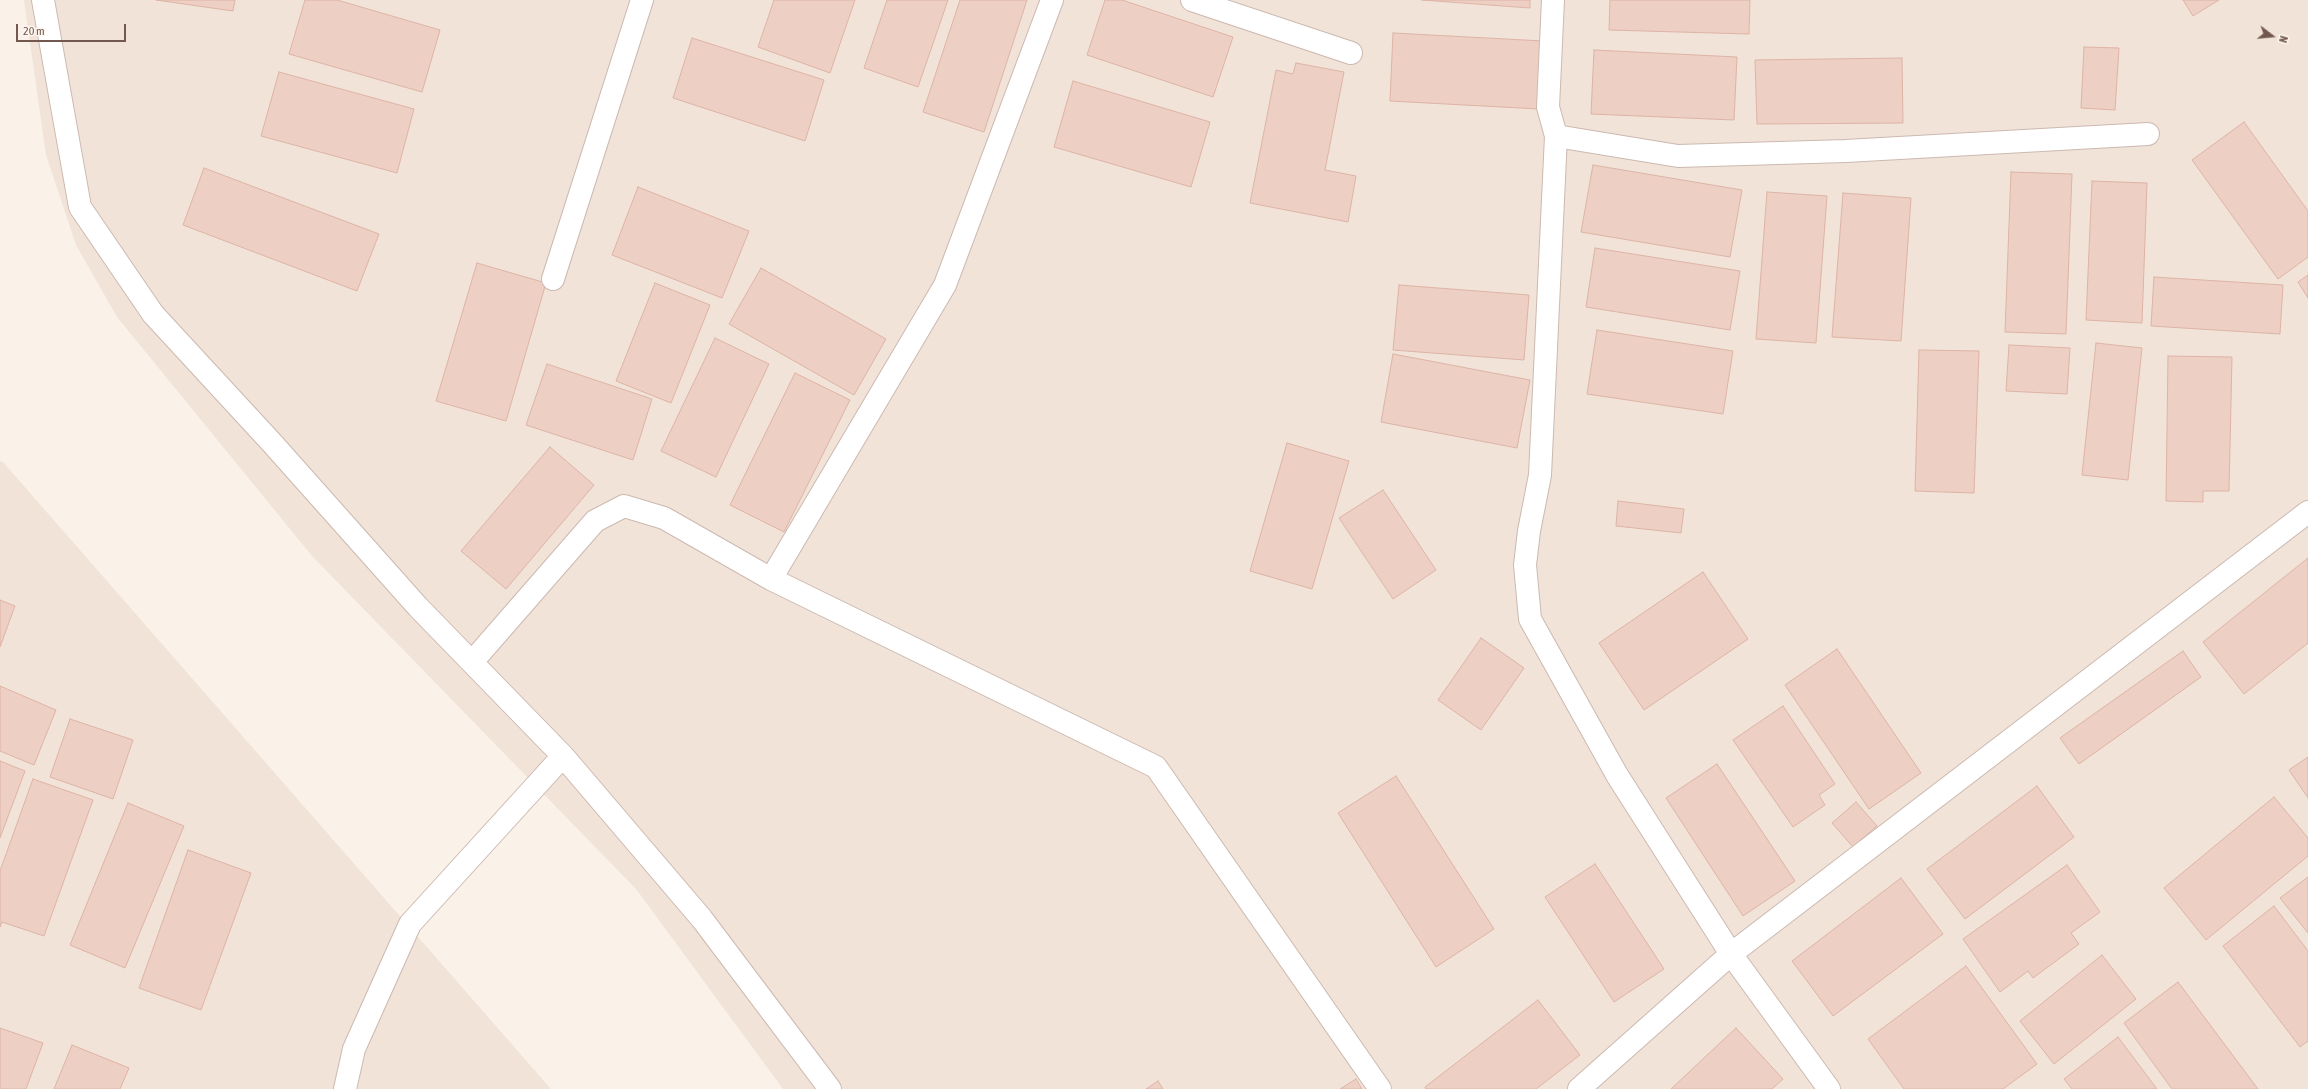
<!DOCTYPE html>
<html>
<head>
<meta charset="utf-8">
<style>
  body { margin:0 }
  #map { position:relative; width:2308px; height:1089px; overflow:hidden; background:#faf2e9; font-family:"Asap Condensed",sans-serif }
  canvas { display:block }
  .north { position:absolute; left:2252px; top:16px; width:40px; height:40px; -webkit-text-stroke:3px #fdf6ef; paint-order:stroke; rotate:106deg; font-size:11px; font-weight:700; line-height:16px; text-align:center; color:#73584f }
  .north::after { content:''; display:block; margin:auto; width:14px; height:18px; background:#73584f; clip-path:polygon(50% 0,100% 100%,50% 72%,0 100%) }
  .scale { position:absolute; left:16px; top:24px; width:110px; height:18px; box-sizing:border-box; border:2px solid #73584f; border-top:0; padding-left:5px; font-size:12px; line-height:14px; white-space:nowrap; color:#73584f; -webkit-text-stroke:3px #fdf6ef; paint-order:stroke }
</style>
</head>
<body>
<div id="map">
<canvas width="2308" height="1089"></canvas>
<div class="north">N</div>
<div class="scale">20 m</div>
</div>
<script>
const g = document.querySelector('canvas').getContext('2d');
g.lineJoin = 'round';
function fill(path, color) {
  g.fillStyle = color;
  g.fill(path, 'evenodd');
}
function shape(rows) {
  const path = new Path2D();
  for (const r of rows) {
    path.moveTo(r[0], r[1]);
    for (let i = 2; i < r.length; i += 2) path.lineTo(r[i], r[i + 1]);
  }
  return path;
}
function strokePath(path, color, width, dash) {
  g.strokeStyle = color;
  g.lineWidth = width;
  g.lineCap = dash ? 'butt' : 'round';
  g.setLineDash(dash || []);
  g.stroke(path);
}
fill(shape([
  [24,0,2308,0,2308,1089,783,1089,636,889,312,556,117,317,76,245,46,155],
  [0,461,3,462,551,1089,0,1089]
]), '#f1e3d8');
const building = shape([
  [156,0,235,0,233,11,156,0],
  [305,0,337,0,440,30,422,92,289,54,305,0],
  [774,0,855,0,830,73,758,47,774,0],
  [887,0,948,0,918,87,864,68,887,0],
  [960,0,1027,0,984,132,923,112,960,0],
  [1105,0,1122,0,1233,37,1213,97,1087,55,1105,0],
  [1422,0,1530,0,1530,8,1422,0],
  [1610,0,1750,0,1749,34,1609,30,1610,0],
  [2183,0,2219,0,2193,16,2183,0],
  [1393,33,1543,41,1539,109,1390,101,1393,33],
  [692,38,824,80,805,141,673,98,692,38],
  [2084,47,2119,48,2115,110,2081,108,2084,47],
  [1594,50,1737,57,1734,120,1591,114,1594,50],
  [1902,58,1903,123,1757,124,1755,60,1902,58],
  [1296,63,1344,72,1325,170,1356,176,1348,222,1250,203,1276,70,1293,74,1296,63],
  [279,72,414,109,397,173,261,136,279,72],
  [1073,81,1210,122,1191,187,1054,147,1073,81],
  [2244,122,2308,211,2308,257,2278,279,2192,160,2244,122],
  [1593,165,1742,190,1730,257,1581,232,1593,165],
  [204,168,379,234,357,291,183,225,204,168],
  [2011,172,2072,174,2066,334,2005,332,2011,172],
  [2092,181,2147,183,2142,323,2086,320,2092,181],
  [638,187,749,231,722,298,612,255,638,187],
  [1767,192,1827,196,1816,343,1756,339,1767,192],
  [1843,193,1911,198,1901,341,1832,337,1843,193],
  [1595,248,1740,271,1730,330,1586,307,1595,248],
  [477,263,546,283,506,421,436,401,477,263],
  [761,268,886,339,854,395,729,324,761,268],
  [2308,275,2308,298,2298,282,2308,275],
  [2154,277,2283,285,2280,334,2151,326,2154,277],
  [655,283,710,305,671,403,616,381,655,283],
  [1399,285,1529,295,1524,360,1393,350,1399,285],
  [1597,330,1733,351,1723,414,1587,394,1597,330],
  [715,338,769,364,716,477,661,451,715,338],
  [2096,343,2142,348,2128,480,2082,475,2096,343],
  [2009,345,2070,348,2067,394,2006,391,2009,345],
  [1919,350,1979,351,1974,493,1915,491,1919,350],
  [1393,354,1530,380,1517,448,1381,422,1393,354],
  [2168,356,2232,357,2229,491,2203,491,2203,502,2166,501,2168,356],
  [547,364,652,399,633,460,526,425,547,364],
  [795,373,850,400,784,532,730,505,795,373],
  [1287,443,1349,461,1312,589,1250,571,1287,443],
  [550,447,594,485,506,589,461,551,550,447],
  [1383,490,1436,570,1393,599,1339,518,1383,490],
  [1618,501,1684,509,1681,533,1616,526,1618,501],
  [2308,558,2308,643,2244,694,2203,642,2308,558],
  [1703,572,1748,639,1644,710,1599,643,1703,572],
  [0,600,15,606,0,647,0,600],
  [1481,638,1524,668,1481,730,1438,700,1481,638],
  [1837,649,1921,773,1869,809,1785,685,1837,649],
  [2183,651,2201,677,2079,764,2060,738,2183,651],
  [0,686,56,710,34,765,0,751,0,686],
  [1783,706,1835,784,1819,795,1825,805,1793,827,1733,740,1783,706],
  [70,719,133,740,113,799,50,777,70,719],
  [2308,757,2308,798,2289,770,2308,757],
  [0,761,25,771,0,838,0,761],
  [1717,764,1795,881,1743,916,1666,798,1717,764],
  [1396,776,1494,929,1436,967,1338,813,1396,776],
  [33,779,93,800,44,936,2,922,0,927,0,871,33,779],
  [2037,786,2074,837,1965,919,1927,869,2037,786],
  [2274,797,2308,838,2308,856,2206,940,2164,888,2274,797],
  [1856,802,1877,826,1853,847,1832,823,1856,802],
  [128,803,184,826,125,968,70,945,128,803],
  [188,850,251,873,201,1010,139,988,188,850],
  [1595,864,1664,969,1614,1002,1545,897,1595,864],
  [2067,865,2100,912,2071,933,2079,944,2033,978,2028,971,2000,992,1963,939,2067,865],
  [2308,877,2308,933,2280,898,2308,877],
  [1901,878,1943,934,1833,1016,1792,961,1901,878],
  [2274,906,2308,951,2308,1041,2300,1047,2223,946,2274,906],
  [2102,955,2136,999,2054,1064,2020,1021,2102,955],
  [1966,966,2037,1064,2003,1089,1904,1089,1868,1039,1966,966],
  [2178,982,2258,1089,2172,1089,2124,1023,2178,982],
  [1538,1000,1580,1055,1536,1089,1426,1089,1425,1087,1538,1000],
  [0,1028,43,1043,26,1089,0,1089,0,1028],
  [1736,1028,1783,1079,1772,1089,1671,1089,1736,1028],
  [2118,1037,2157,1089,2072,1089,2064,1079,2118,1037],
  [72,1045,129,1068,120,1089,54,1089,72,1045],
  [1356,1079,1362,1089,1340,1089,1356,1079],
  [1158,1081,1163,1089,1146,1089,1158,1081]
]);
fill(building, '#edcfc4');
strokePath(building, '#deb4a6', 1);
const minor = shape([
  [43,0,80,207,153,314,272,443,418,607,563,756,702,919,830,1089],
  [1192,0,1351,53],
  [1553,0,1548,107,1556,136,1540,475,1529,531,1525,565,1530,619,1617,775,1731,954,1829,1089],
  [1556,136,1678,156,1846,151,2148,134],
  [553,279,642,0],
  [771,579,945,285,1052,0],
  [472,662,595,521,624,506,664,518,771,579,1156,767,1380,1089],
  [345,1089,354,1049,410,924,563,756],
  [1579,1089,1731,954,2308,512]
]);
strokePath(minor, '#ccb9b0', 24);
strokePath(minor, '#fff', 22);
</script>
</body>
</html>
